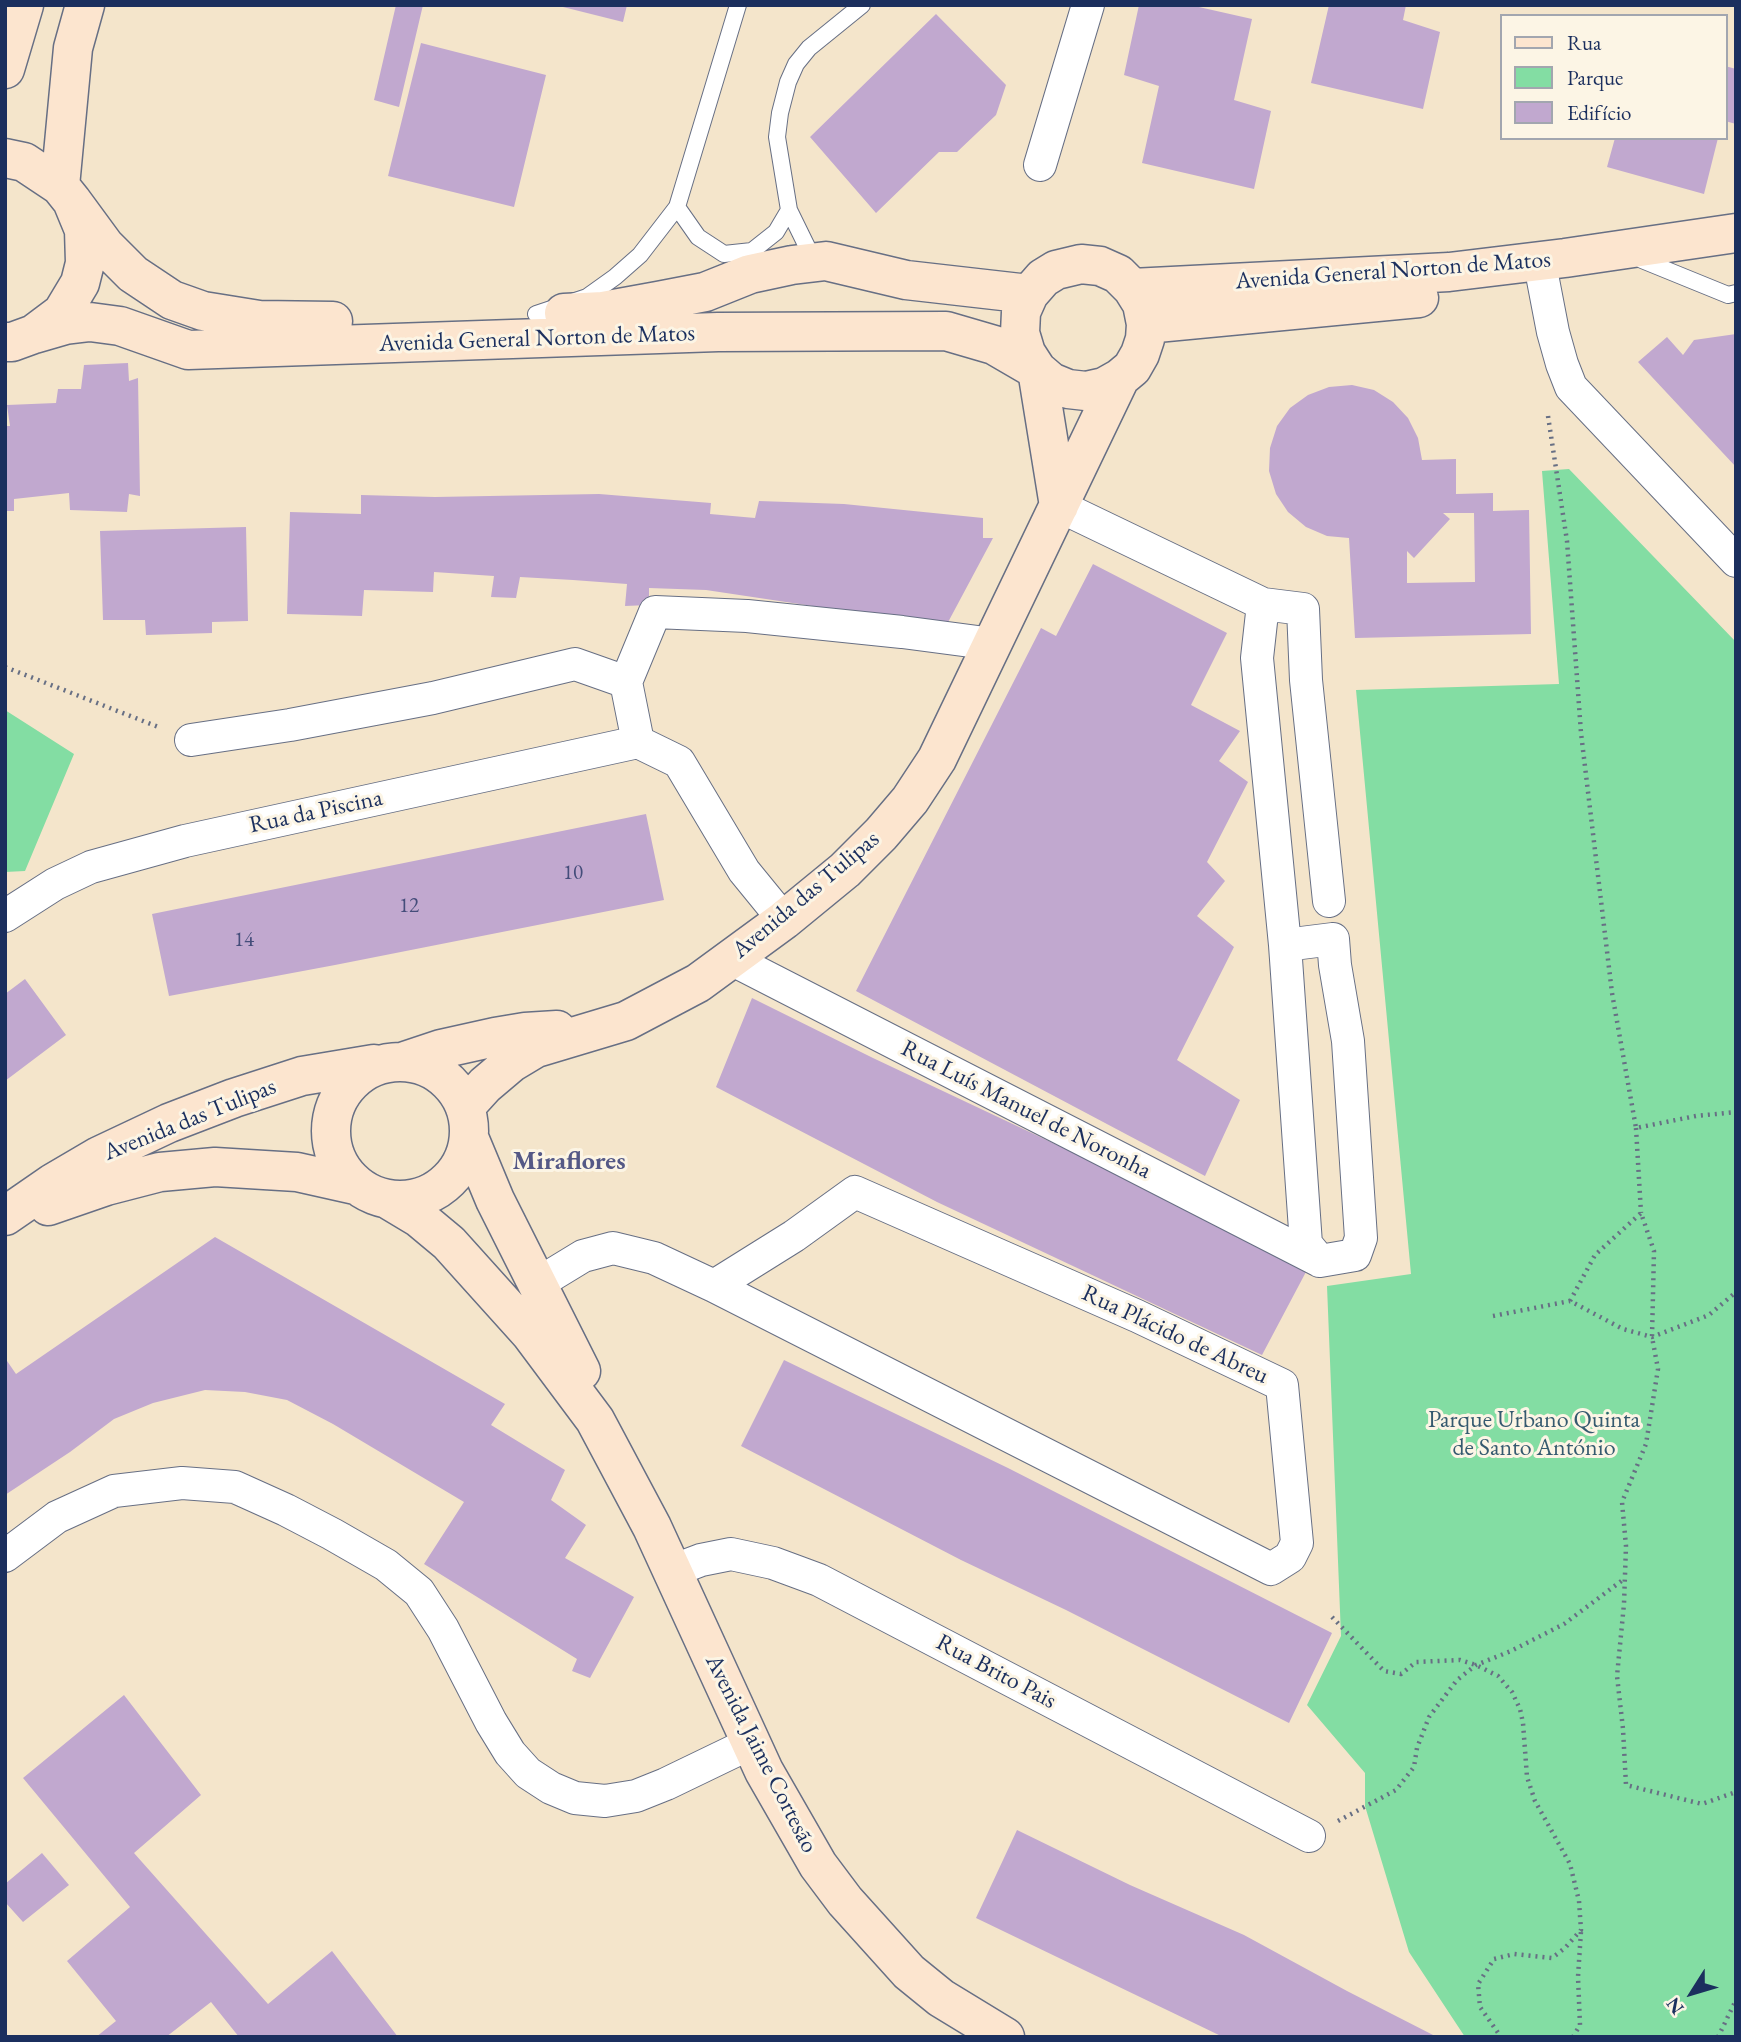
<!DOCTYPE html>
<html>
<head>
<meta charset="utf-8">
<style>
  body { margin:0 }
  #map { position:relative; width:1741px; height:2042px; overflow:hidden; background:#f4e5cb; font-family:"EB Garamond",serif }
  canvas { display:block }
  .frame { position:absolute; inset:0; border:7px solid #1b2f5e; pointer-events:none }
  .legend { position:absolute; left:1500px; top:14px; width:228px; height:126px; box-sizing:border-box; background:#fcf5e5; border:2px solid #a2a6af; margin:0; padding:9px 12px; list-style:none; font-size:21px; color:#1b2f5e }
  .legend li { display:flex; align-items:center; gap:14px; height:35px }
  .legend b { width:35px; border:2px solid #a2a6af }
  .north { position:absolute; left:1657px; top:1958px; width:70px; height:70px; -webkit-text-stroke:5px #fcf5e5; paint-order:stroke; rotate:233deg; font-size:19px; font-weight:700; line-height:28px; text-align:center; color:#1b2f5e }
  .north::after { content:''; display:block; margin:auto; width:24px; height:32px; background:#1b2f5e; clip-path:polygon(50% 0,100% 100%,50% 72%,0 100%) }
</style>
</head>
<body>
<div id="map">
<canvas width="1741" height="2042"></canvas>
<div class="frame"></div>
<ul class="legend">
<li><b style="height:9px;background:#fce5cf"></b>Rua</li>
<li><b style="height:19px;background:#83dda3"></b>Parque</li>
<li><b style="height:19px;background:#c1a8cf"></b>Edifício</li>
</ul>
<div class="north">N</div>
</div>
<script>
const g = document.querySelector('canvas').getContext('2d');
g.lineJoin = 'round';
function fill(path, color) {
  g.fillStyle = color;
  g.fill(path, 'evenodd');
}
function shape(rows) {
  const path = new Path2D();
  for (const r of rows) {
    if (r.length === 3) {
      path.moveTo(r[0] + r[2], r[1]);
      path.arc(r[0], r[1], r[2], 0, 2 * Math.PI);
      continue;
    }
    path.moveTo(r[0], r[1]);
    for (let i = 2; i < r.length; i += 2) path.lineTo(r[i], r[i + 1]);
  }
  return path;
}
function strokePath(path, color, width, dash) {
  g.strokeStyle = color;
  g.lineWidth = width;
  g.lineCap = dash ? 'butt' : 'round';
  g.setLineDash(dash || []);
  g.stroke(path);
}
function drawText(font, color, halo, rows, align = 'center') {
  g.font = font + ' "EB Garamond",serif';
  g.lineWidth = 6;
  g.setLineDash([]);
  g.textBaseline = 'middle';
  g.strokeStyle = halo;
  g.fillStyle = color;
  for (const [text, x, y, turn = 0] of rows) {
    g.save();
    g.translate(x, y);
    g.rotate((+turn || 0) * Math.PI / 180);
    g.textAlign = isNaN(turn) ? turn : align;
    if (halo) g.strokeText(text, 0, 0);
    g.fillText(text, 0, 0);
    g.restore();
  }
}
fill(shape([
  [1569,469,1736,642,1736,2037,1465,2037,1409,1952,1365,1806,1365,1773,1307,1705,1341,1636,1327,1286,1411,1274,1356,690,1559,684,1542,471],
  [5,710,74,754,25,871,5,872]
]), '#83dda3');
fill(shape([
  [396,5,423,5,399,107,374,100],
  [555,5,627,5,623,22],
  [1139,5,1190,5,1252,19,1234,100,1271,111,1254,189,1142,163,1159,86,1124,75],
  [1329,5,1406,5,1403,20,1440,32,1423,109,1311,83],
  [936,14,1006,85,996,115,957,152,939,152,876,213,810,137],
  [421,43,546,75,514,207,388,176],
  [1725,66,1736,69,1736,124,1725,121],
  [1615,138,1718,138,1704,194,1607,167],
  [1736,334,1736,467,1638,362,1667,337,1683,355,1694,340],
  [128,363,129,381,138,378,140,496,129,494,127,512,70,510,69,493,14,499,14,511,5,511,5,426,10,426,7,405,56,403,58,389,81,389,84,365],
  [1352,385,1374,390,1393,402,1408,418,1418,438,1422,460,1456,459,1456,494,1493,493,1493,511,1529,510,1531,634,1355,638,1349,538,1327,536,1306,527,1288,512,1276,494,1269,471,1270,448,1277,426,1290,408,1308,395,1329,387],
  [1443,513,1474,513,1475,582,1407,583,1407,551,1414,558,1450,519],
  [599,494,711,503,710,514,755,518,759,501,844,504,983,518,983,538,993,538,946,626,706,590,649,588,649,605,625,606,627,584,573,580,520,577,516,598,491,597,494,576,434,572,433,592,364,590,362,616,287,614,290,512,361,514,361,495,435,497],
  [246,527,248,621,212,622,212,633,146,635,145,620,103,620,100,531],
  [1093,564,1227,633,1191,705,1240,731,1219,761,1248,782,1207,862,1225,881,1197,916,1234,947,1177,1060,1240,1100,1205,1176,856,991,1041,628,1056,636],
  [646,814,664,900,335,965,169,996,152,914],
  [25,979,66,1035,5,1081,5,994],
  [752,998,873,1058,1089,1160,1307,1270,1262,1355,937,1202,716,1087],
  [215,1237,505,1404,491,1425,565,1470,551,1500,586,1525,565,1558,634,1597,590,1678,572,1671,577,1659,424,1564,464,1502,333,1424,287,1400,245,1392,205,1390,153,1403,114,1419,70,1452,5,1495,5,1358,16,1374],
  [784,1360,1008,1468,1332,1633,1289,1723,1066,1610,961,1560,741,1446],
  [124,1695,201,1795,134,1853,268,2004,332,1951,398,2037,239,2037,211,2002,166,2037,96,2037,116,2021,67,1961,130,1907,23,1778],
  [1017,1830,1130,1885,1244,1935,1347,1991,1437,2037,1223,2037,976,1918],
  [42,1853,69,1885,23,1922,5,1902,5,1884]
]), '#c1a8cf');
const lane = shape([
  [677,207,698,237,724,254,752,251,776,232,789,210],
  [816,258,812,257,789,210,777,137,780,113,788,82,796,64,809,48,862,5],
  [1642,260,1728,295,1736,293],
  [536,314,587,297,615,277,640,255,677,207,738,5]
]);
const street = shape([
  [1040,165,1088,5],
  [1543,280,1553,332,1562,364,1571,387,1736,561],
  [1059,506,1263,604,1257,658,1285,945,1306,1244,1320,1261,1355,1255,1361,1238,1348,1041,1335,965,1333,939,1285,945],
  [1263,604,1303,609,1306,680,1329,901],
  [626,682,655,612,747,616,902,632,993,644],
  [191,740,290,725,433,698,575,664,626,682,638,742],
  [5,916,55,884,91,867,185,841,638,742,679,762,744,871,784,920],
  [731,959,1320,1261],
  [537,1284,583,1256,613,1248,654,1258,714,1286,794,1236,855,1192,1137,1316,1282,1385,1297,1543,1290,1557,1271,1569,714,1286],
  [5,1556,57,1517,114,1491,182,1483,235,1487,286,1510,332,1534,386,1565,419,1592,443,1629,491,1722,510,1753,528,1773,551,1788,575,1798,605,1801,636,1796,666,1784,751,1743],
  [672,1571,701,1560,731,1554,773,1563,819,1580,1309,1836]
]);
const secondary = shape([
  [5,69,24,5],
  [5,158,24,162,60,186,72,201,84,230,85,263,80,283,62,313,34,334,12,342,5,342],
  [60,186,73,48,85,5],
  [72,201,105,246,133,274,172,300,203,311,259,320,333,321],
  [1132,288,1449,272,1565,258,1736,233],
  [564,313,603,311,658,301,705,292,750,274,792,265,826,261,906,280,1029,294],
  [1146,324,1419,298],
  [34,334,65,325,90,322,120,326,188,350,718,332,946,331,994,345,1037,370,1051,382,1068,389,1086,391,1104,387,1120,378,1132,368,1140,354,1145,339,1146,324,1142,304,1132,288,1118,274,1100,266,1081,264,1056,270,1043,278,1029,294,1021,312,1020,333,1026,353,1037,370,1059,506],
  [405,1061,441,1049,495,1037,525,1032,557,1030],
  [400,1131,69],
  [465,1107,485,1085,511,1063,536,1048,626,1021,698,983,784,920,845,870,881,834,910,800,937,759,1120,378],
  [470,1140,495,1200,581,1371],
  [389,1200,419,1218,449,1243,530,1333,595,1420,652,1527,764,1771,818,1865,845,1901,909,1972,941,1998,1005,2037],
  [48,1206,106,1186,160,1172,215,1167,297,1172,355,1185],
  [5,1216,53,1183,99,1156,169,1123,234,1098,302,1076,374,1064]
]);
strokePath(lane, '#676f84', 18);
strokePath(street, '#676f84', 34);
strokePath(secondary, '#676f84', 41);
strokePath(shape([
  [1548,416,1567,541,1581,733,1612,993,1636,1128,1696,1116,1736,1112],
  [5,667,161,728],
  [1636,1128,1641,1213],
  [1570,1301,1595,1255,1641,1213,1654,1251,1652,1337,1658,1369,1646,1444,1622,1502,1626,1546,1624,1604,1617,1676,1623,1729,1626,1785,1702,1804,1736,1792],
  [1493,1316,1570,1301,1623,1329,1652,1337,1709,1315,1736,1292],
  [1332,1617,1384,1671,1401,1674,1416,1662,1460,1660,1476,1665,1498,1676,1512,1692,1520,1709,1523,1723,1527,1777,1535,1801,1570,1864,1579,1901,1581,1930,1565,1948,1552,1958,1514,1954,1494,1959,1478,1984,1480,2007,1501,2037],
  [1338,1821,1396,1790,1414,1767,1417,1748,1429,1717,1457,1680,1476,1665,1511,1651,1564,1624,1624,1579],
  [1573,2037,1580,2025,1578,1977,1581,1931],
  [1718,2037,1736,2000]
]), '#676f84', 4.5, [2, 5]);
strokePath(lane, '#fff', 16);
strokePath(street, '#fff', 32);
strokePath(secondary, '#fce5cf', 38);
drawText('21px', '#444d7a', null, [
  ["10",573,873],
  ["12",409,906],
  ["14",244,940]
]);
drawText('24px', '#1b2f5e', '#fcf5e5', [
  ["Avenida General Norton de Matos",1393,271,-4],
  ["Avenida General Norton de Matos",537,339,-2],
  ["Rua da Piscina",316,812,-12],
  ["Avenida das Tulipas",806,895,-40],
  ["Rua Luís Manuel de Noronha",1026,1110,27],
  ["Avenida das Tulipas",190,1120,-22],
  ["Rua Plácido de Abreu",1175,1335,25],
  ["Rua Brito Pais",996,1672,28],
  ["Avenida Jaime Cortesão",761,1754,63]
]);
drawText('24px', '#355a6f', '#fcf5e5', [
  ["Parque Urbano Quinta",1534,1420],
  ["de Santo António",1534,1448]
]);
drawText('bold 26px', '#555986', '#fcf5e5', [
  ["Miraflores",569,1162]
]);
</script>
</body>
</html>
